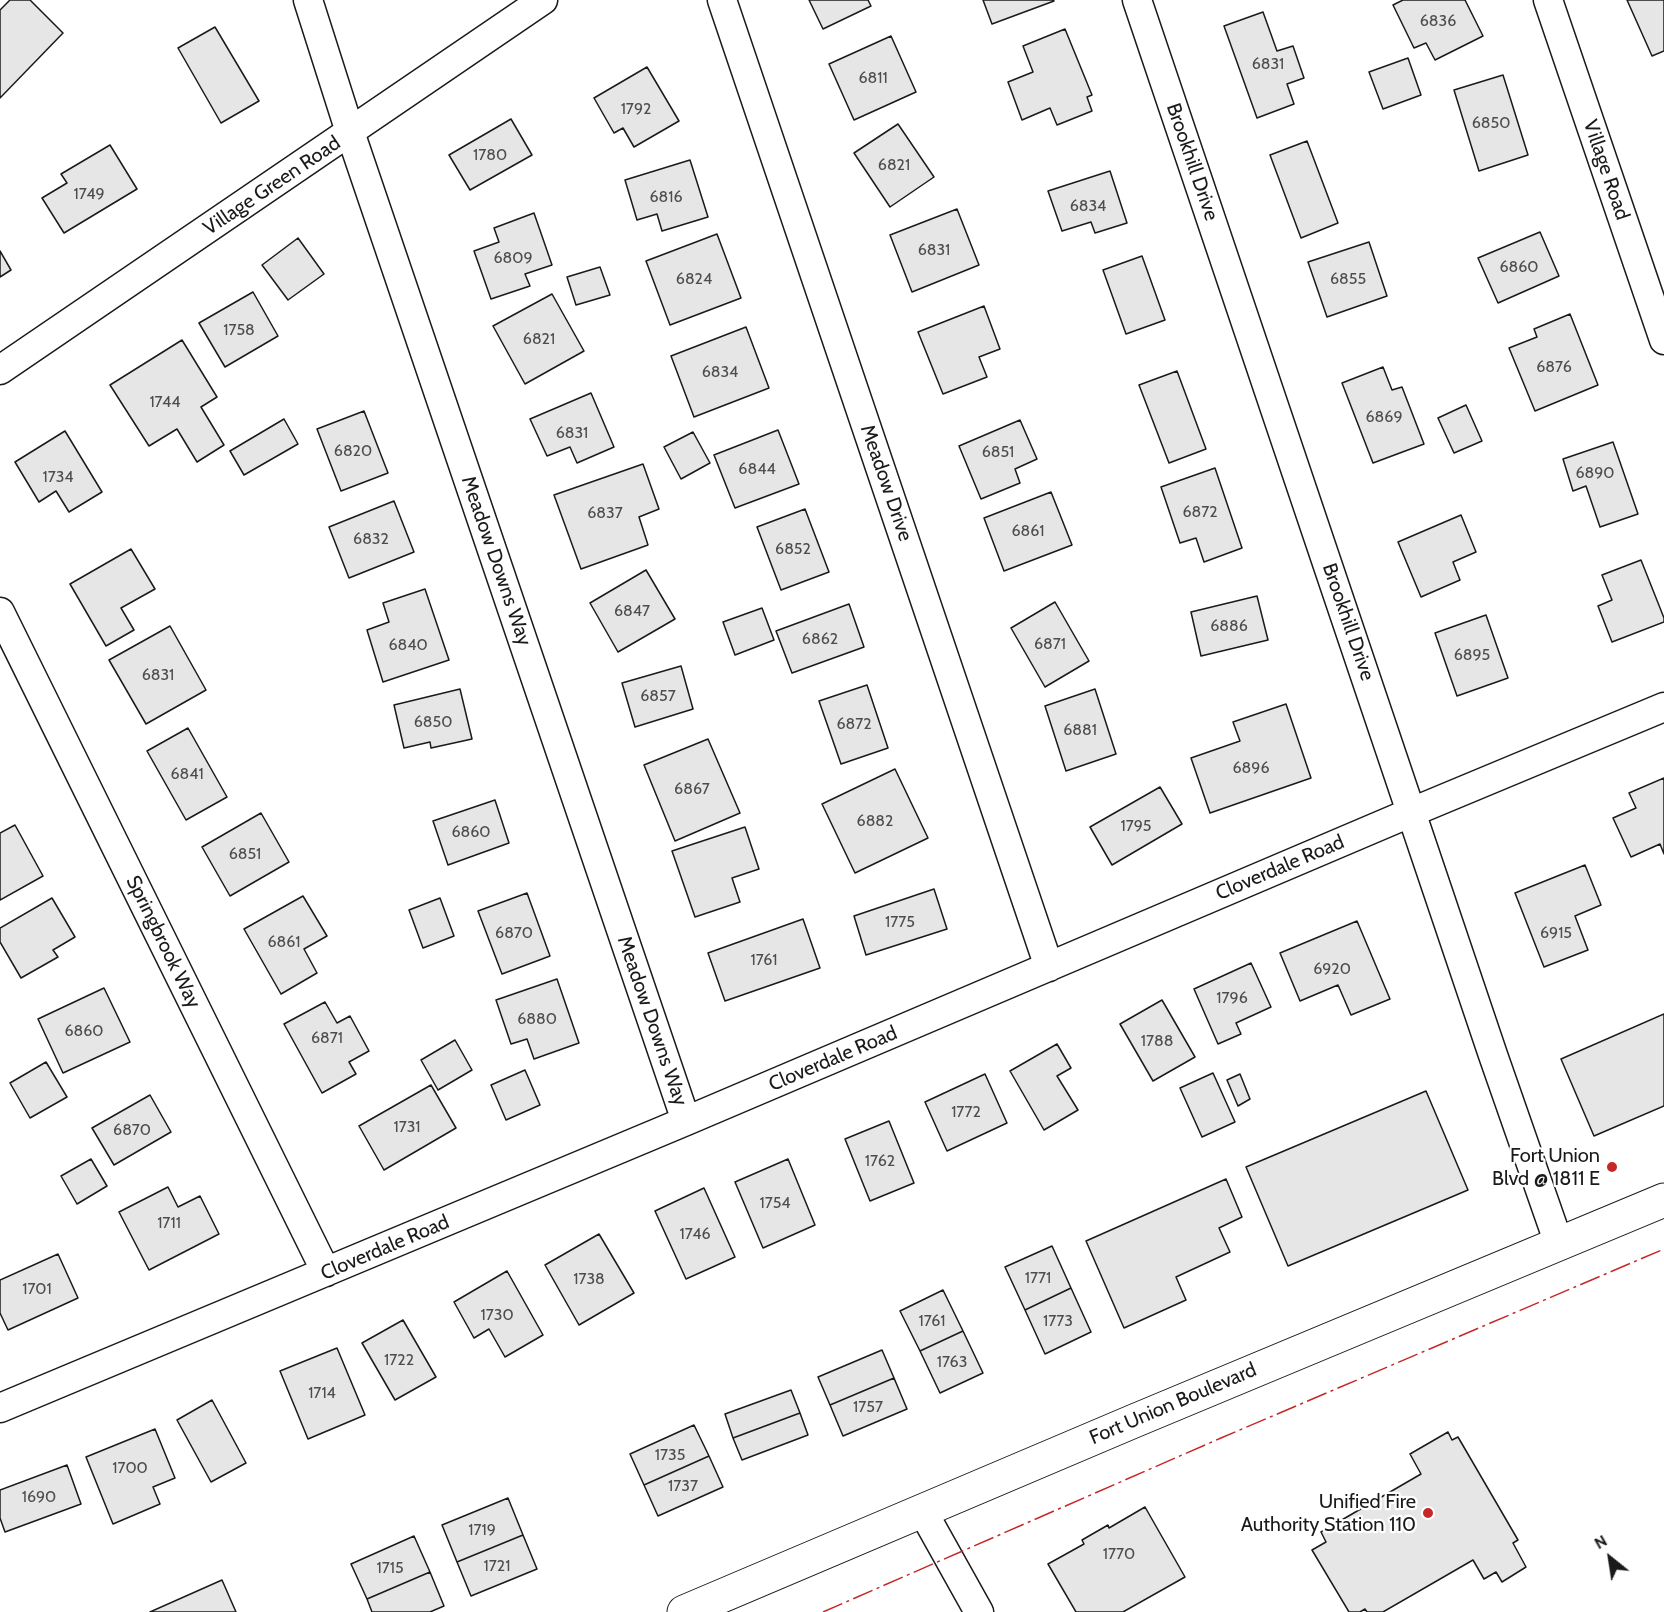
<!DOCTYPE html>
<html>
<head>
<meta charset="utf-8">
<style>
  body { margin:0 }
  #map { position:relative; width:1664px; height:1612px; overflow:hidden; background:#fff; font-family:Cabin,sans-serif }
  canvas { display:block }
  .north { position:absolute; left:1580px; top:1528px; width:60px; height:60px; -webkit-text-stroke:4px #fff; paint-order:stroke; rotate:330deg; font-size:16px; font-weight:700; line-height:24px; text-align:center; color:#1a1a1a }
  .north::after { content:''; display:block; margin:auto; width:21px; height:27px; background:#1a1a1a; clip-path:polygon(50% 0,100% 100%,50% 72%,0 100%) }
</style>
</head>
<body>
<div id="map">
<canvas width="1664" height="1612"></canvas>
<div class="north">N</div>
</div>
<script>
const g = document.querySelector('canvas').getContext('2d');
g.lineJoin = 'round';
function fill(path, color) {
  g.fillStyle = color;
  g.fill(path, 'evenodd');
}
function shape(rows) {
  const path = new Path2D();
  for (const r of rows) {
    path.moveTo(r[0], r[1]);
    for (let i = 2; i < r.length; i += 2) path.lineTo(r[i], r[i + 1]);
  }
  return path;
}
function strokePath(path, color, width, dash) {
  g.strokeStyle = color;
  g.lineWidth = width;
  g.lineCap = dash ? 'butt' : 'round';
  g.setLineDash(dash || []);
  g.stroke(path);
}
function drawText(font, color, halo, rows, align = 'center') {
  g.font = font + ' Cabin,sans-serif';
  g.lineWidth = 4.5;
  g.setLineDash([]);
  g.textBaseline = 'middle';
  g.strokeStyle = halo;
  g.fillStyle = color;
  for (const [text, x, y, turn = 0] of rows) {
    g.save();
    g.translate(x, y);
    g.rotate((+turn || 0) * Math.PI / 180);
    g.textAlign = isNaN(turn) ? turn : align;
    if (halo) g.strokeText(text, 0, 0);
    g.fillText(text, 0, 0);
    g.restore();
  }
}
const building = shape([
  [10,0,30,0,63,33,0,98,0,10,10,0],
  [809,0,868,0,871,6,823,29,809,0],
  [983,0,1053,0,1054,1,992,24,983,0],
  [1403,0,1465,0,1483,36,1435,60,1426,43,1414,48,1393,5,1403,0],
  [1627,0,1664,0,1664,51,1652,56,1627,0],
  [1263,12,1277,51,1293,46,1304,78,1287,84,1294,104,1257,118,1224,26,1263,12],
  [215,27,259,101,221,123,178,48,215,27],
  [1065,29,1092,95,1087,97,1092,111,1057,125,1050,108,1022,120,1008,82,1033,72,1023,46,1065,29],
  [891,36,916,92,854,120,829,64,891,36],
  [1408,58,1421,95,1383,109,1369,72,1408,58],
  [647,67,679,121,634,147,623,128,614,133,594,98,647,67],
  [1503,75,1528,155,1479,171,1454,90,1503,75],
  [511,119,532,155,470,190,449,155,511,119],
  [898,124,934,177,890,207,854,153,898,124],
  [1307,141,1338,223,1301,238,1270,155,1307,141],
  [110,145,137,189,64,233,42,198,67,183,61,174,110,145],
  [690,160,708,217,662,231,657,214,637,220,625,180,690,160],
  [1110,171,1127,223,1095,233,1091,222,1062,231,1048,191,1110,171],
  [957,209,979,265,912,292,890,235,957,209],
  [534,213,552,265,525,274,530,286,491,299,474,251,499,242,494,228,534,213],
  [1540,232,1559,276,1498,303,1478,258,1540,232],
  [717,234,741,298,670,325,646,261,717,234],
  [298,238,324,274,288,300,262,265,298,238],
  [1369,242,1387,296,1327,317,1308,262,1369,242],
  [0,251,11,270,0,277,0,251],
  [1142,256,1165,320,1126,334,1103,270,1142,256],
  [600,267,610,295,576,305,567,277,600,267],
  [253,292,278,336,225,367,199,323,253,292],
  [552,294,584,351,525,384,493,326,552,294],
  [984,306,1000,349,979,357,987,377,943,394,918,332,984,306],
  [1570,314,1598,385,1535,411,1509,348,1537,337,1534,329,1570,314],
  [746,327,769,388,694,417,671,356,746,327],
  [182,340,217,397,201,407,224,445,197,462,177,429,149,446,110,385,182,340],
  [1383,367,1392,390,1402,387,1424,444,1373,463,1342,383,1383,367],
  [1177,371,1206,449,1169,463,1139,385,1177,371],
  [591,393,614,447,577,463,570,447,547,456,530,419,591,393],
  [1466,405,1482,441,1454,453,1438,418,1466,405],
  [364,411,388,473,341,491,317,429,364,411],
  [284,419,298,444,244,475,230,451,284,419],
  [1020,420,1037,459,1015,469,1020,483,981,499,959,446,1020,420],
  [778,430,799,484,735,508,714,455,778,430],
  [65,431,102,492,69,512,56,491,39,502,15,462,65,431],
  [693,432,710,463,681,479,664,447,693,432],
  [1613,442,1638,514,1600,527,1586,486,1573,491,1563,459,1613,442],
  [643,464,659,509,639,517,648,545,581,569,554,495,643,464],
  [1215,468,1242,548,1204,562,1196,538,1180,543,1161,487,1215,468],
  [1051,492,1072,545,1004,571,984,518,1051,492],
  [394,501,414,552,349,578,329,527,394,501],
  [805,509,829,572,781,590,757,527,805,509],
  [1461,515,1476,552,1453,562,1460,580,1421,597,1398,542,1461,515],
  [131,549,155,589,121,608,134,630,106,646,70,584,131,549],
  [1641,560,1664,618,1664,622,1612,642,1598,606,1612,600,1602,575,1641,560],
  [646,570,675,619,618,652,590,603,646,570],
  [425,589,449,660,383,682,367,630,389,622,383,603,425,589],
  [1257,596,1268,640,1201,656,1191,612,1257,596],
  [1055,602,1089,661,1045,687,1011,628,1055,602],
  [849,604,864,647,792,673,776,631,849,604],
  [762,608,774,640,735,655,723,622,762,608],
  [1486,615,1508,678,1457,696,1435,633,1486,615],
  [170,626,206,690,146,724,109,660,170,626],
  [681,666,693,709,635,727,622,683,681,666],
  [867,685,888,748,841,764,819,701,867,685],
  [460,689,472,739,431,748,430,742,404,748,394,705,460,689],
  [1095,689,1116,754,1066,771,1045,706,1095,689],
  [1286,704,1311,778,1210,813,1191,758,1240,741,1233,722,1286,704],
  [188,728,227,797,186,820,147,751,188,728],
  [708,739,740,813,675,841,644,765,708,739],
  [895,769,928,838,855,873,822,804,895,769],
  [1664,778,1664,854,1660,844,1631,857,1613,818,1636,808,1629,793,1664,778],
  [1160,787,1182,824,1112,865,1090,827,1160,787],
  [495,800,509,843,448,865,433,821,495,800],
  [261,813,289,862,230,896,202,847,261,813],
  [15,825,43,876,0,900,0,833,15,825],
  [745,827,759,869,732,878,740,902,695,917,672,851,745,827],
  [1585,865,1601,905,1575,916,1588,950,1544,967,1515,893,1585,865],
  [934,889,947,929,866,955,854,916,934,889],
  [527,893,550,956,502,974,478,911,527,893],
  [303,896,327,936,304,949,317,973,281,994,244,929,303,896],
  [52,898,75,937,53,950,58,957,21,978,0,942,0,928,52,898],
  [440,898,454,936,423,948,409,910,440,898],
  [803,919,820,968,725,1001,708,953,803,919],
  [1357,921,1390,999,1351,1015,1338,985,1300,1001,1280,953,1357,921],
  [1251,963,1271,1007,1236,1023,1241,1034,1218,1044,1194,989,1251,963],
  [557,979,579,1043,534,1059,527,1039,511,1044,496,1000,557,979],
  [104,988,130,1042,63,1073,38,1019,104,988],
  [1162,1000,1195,1057,1153,1081,1120,1024,1162,1000],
  [325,1002,337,1023,350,1016,369,1051,349,1062,356,1074,322,1093,284,1024,325,1002],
  [1664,1014,1664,1106,1594,1136,1561,1059,1664,1014],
  [455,1040,472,1070,438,1090,421,1060,455,1040],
  [1057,1044,1071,1068,1057,1076,1078,1110,1044,1130,1010,1071,1057,1044],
  [46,1062,67,1097,30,1118,10,1083,46,1062],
  [525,1070,540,1105,506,1120,491,1085,525,1070],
  [1213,1073,1235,1122,1202,1137,1180,1088,1213,1073],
  [985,1074,1007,1123,947,1151,925,1102,985,1074],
  [1240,1074,1250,1099,1238,1106,1227,1080,1240,1074],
  [431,1085,456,1128,384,1170,359,1126,431,1085],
  [1426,1091,1468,1190,1288,1266,1246,1167,1426,1091],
  [150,1095,171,1132,114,1165,92,1128,150,1095],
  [889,1121,914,1183,870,1201,845,1139,889,1121],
  [91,1159,107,1186,77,1204,61,1176,91,1159],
  [788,1159,815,1225,763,1248,735,1182,788,1159],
  [1226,1179,1242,1217,1219,1228,1230,1252,1176,1277,1186,1300,1124,1328,1086,1241,1226,1179],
  [168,1187,178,1207,200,1196,219,1234,149,1270,119,1212,168,1187],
  [704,1188,735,1257,686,1279,655,1211,704,1188],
  [599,1234,634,1293,579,1325,545,1265,599,1234],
  [1052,1246,1071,1288,1025,1310,1005,1267,1052,1246],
  [58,1254,78,1298,8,1330,0,1313,0,1280,58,1254],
  [507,1271,543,1335,505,1357,489,1329,474,1338,454,1302,507,1271],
  [1071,1288,1091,1332,1045,1354,1025,1310,1071,1288],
  [943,1290,963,1331,920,1351,900,1311,943,1290],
  [403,1320,436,1377,395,1400,362,1343,403,1320],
  [963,1331,983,1373,940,1393,920,1351,963,1331],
  [337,1348,365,1415,308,1439,280,1371,337,1348],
  [882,1350,894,1378,830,1405,818,1377,882,1350],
  [894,1378,907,1409,843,1436,830,1405,894,1378],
  [791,1390,800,1413,733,1438,725,1414,791,1390],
  [212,1400,246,1463,211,1482,177,1420,212,1400],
  [800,1413,808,1435,742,1460,733,1438,800,1413],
  [694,1425,709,1456,644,1485,630,1454,694,1425],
  [155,1429,175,1478,153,1487,160,1504,113,1524,86,1457,155,1429],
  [1448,1432,1452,1440,1458,1437,1518,1540,1513,1543,1526,1567,1502,1582,1496,1572,1484,1579,1473,1560,1383,1612,1367,1612,1365,1609,1360,1612,1349,1612,1312,1550,1326,1542,1321,1532,1421,1474,1410,1454,1448,1432],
  [709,1456,723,1487,658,1516,644,1485,709,1456],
  [67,1465,81,1504,5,1532,0,1518,0,1490,67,1465],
  [508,1498,523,1535,457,1562,442,1525,508,1498],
  [1145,1507,1185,1577,1123,1612,1076,1612,1048,1564,1084,1544,1082,1540,1108,1525,1109,1528,1145,1507],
  [523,1535,537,1569,471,1596,457,1562,523,1535],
  [414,1536,430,1572,367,1599,351,1564,414,1536],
  [430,1572,444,1606,430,1612,372,1612,367,1599,430,1572],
  [222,1580,236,1612,150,1612,222,1580]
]);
fill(building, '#e6e6e6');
strokePath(building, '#1a1a1a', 1.5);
const minor = shape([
  [308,0,350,132,686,1121],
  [722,0,1049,967],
  [1137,0,1493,1055,1559,1244],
  [1548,0,1664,340],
  [0,370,543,0],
  [0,612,326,1272],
  [0,1408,686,1121,1412,812,1664,707],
  [922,1510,979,1612]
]);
const primary = shape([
  [684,1612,1134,1421,1664,1200]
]);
strokePath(minor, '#1a1a1a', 31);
strokePath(primary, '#1a1a1a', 35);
strokePath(minor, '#fff', 28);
strokePath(primary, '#fff', 33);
strokePath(shape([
  [823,1612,1221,1438,1664,1249]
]), '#c62828', 1.5, [21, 4.5, 3, 4.5]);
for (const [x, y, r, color] of [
  [1612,1167,6,"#c62828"],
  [1428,1513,6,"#c62828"]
]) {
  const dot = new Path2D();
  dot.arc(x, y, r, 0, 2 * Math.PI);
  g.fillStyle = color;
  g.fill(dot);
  strokePath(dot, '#fff', 2);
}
drawText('16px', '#4d4d4d', null, [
  ["6836",1438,21],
  ["6831",1268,64],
  ["6811",873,78],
  ["1792",636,109],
  ["6850",1491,123],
  ["1780",490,155],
  ["6821",894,165],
  ["1749",89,194],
  ["6816",666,197],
  ["6834",1088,206],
  ["6831",934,250],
  ["6809",513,258],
  ["6860",1519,267],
  ["6824",694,279],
  ["6855",1348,279],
  ["1758",239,330],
  ["6821",539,339],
  ["6876",1554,367],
  ["6834",720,372],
  ["1744",165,402],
  ["6869",1384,417],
  ["6831",572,433],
  ["6820",353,451],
  ["6851",998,452],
  ["6844",757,469],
  ["6890",1595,473],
  ["1734",58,477],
  ["6872",1200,512],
  ["6837",605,513],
  ["6861",1028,531],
  ["6832",371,539],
  ["6852",793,549],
  ["6847",632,611],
  ["6886",1229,626],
  ["6862",820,639],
  ["6871",1050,644],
  ["6840",408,645],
  ["6895",1472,655],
  ["6831",158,675],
  ["6857",658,696],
  ["6850",433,722],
  ["6872",854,724],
  ["6881",1080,730],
  ["6896",1251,768],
  ["6841",187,774],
  ["6867",692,789],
  ["6882",875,821],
  ["1795",1136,826],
  ["6860",471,832],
  ["6851",245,854],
  ["1775",900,922],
  ["6870",514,933],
  ["6915",1556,933],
  ["6861",284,942],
  ["1761",764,960],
  ["6920",1332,969],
  ["1796",1232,998],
  ["6880",537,1019],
  ["6860",84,1031],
  ["6871",327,1038],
  ["1788",1157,1041],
  ["1772",966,1112],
  ["1731",407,1127],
  ["6870",132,1130],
  ["1762",880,1161],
  ["1754",775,1203],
  ["1711",169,1223],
  ["1746",695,1234],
  ["1771",1038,1278],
  ["1738",589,1279],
  ["1701",37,1289],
  ["1730",497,1315],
  ["1761",932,1321],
  ["1773",1058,1321],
  ["1722",399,1360],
  ["1763",952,1362],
  ["1714",322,1393],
  ["1757",868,1407],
  ["1735",670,1455],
  ["1700",130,1468],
  ["1737",683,1486],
  ["1690",39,1497],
  ["1719",482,1530],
  ["1770",1119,1554],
  ["1721",497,1566],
  ["1715",390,1568]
]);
drawText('20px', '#1a1a1a', '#fff', [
  ["Brookhill Drive",1192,162,71],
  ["Village Road",1606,170,71],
  ["Village Green Road",272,186,-34],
  ["Meadow Drive",886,483,71],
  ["Meadow Downs Way",496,561,71],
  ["Brookhill Drive",1348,622,71],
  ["Cloverdale Road",1280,868,-23],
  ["Springbrook Way",163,942,64],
  ["Meadow Downs Way",652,1021,71],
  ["Cloverdale Road",833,1059,-23],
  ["Cloverdale Road",385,1248,-23],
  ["Fort Union Boulevard",1173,1404,-23]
]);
drawText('20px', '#1a1a1a', '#fff', [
  ["Fort Union",1600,1156],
  ["Blvd @ 1811 E",1600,1179],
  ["Unified Fire",1416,1502],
  ["Authority Station 110",1416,1525]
], 'right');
</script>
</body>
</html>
